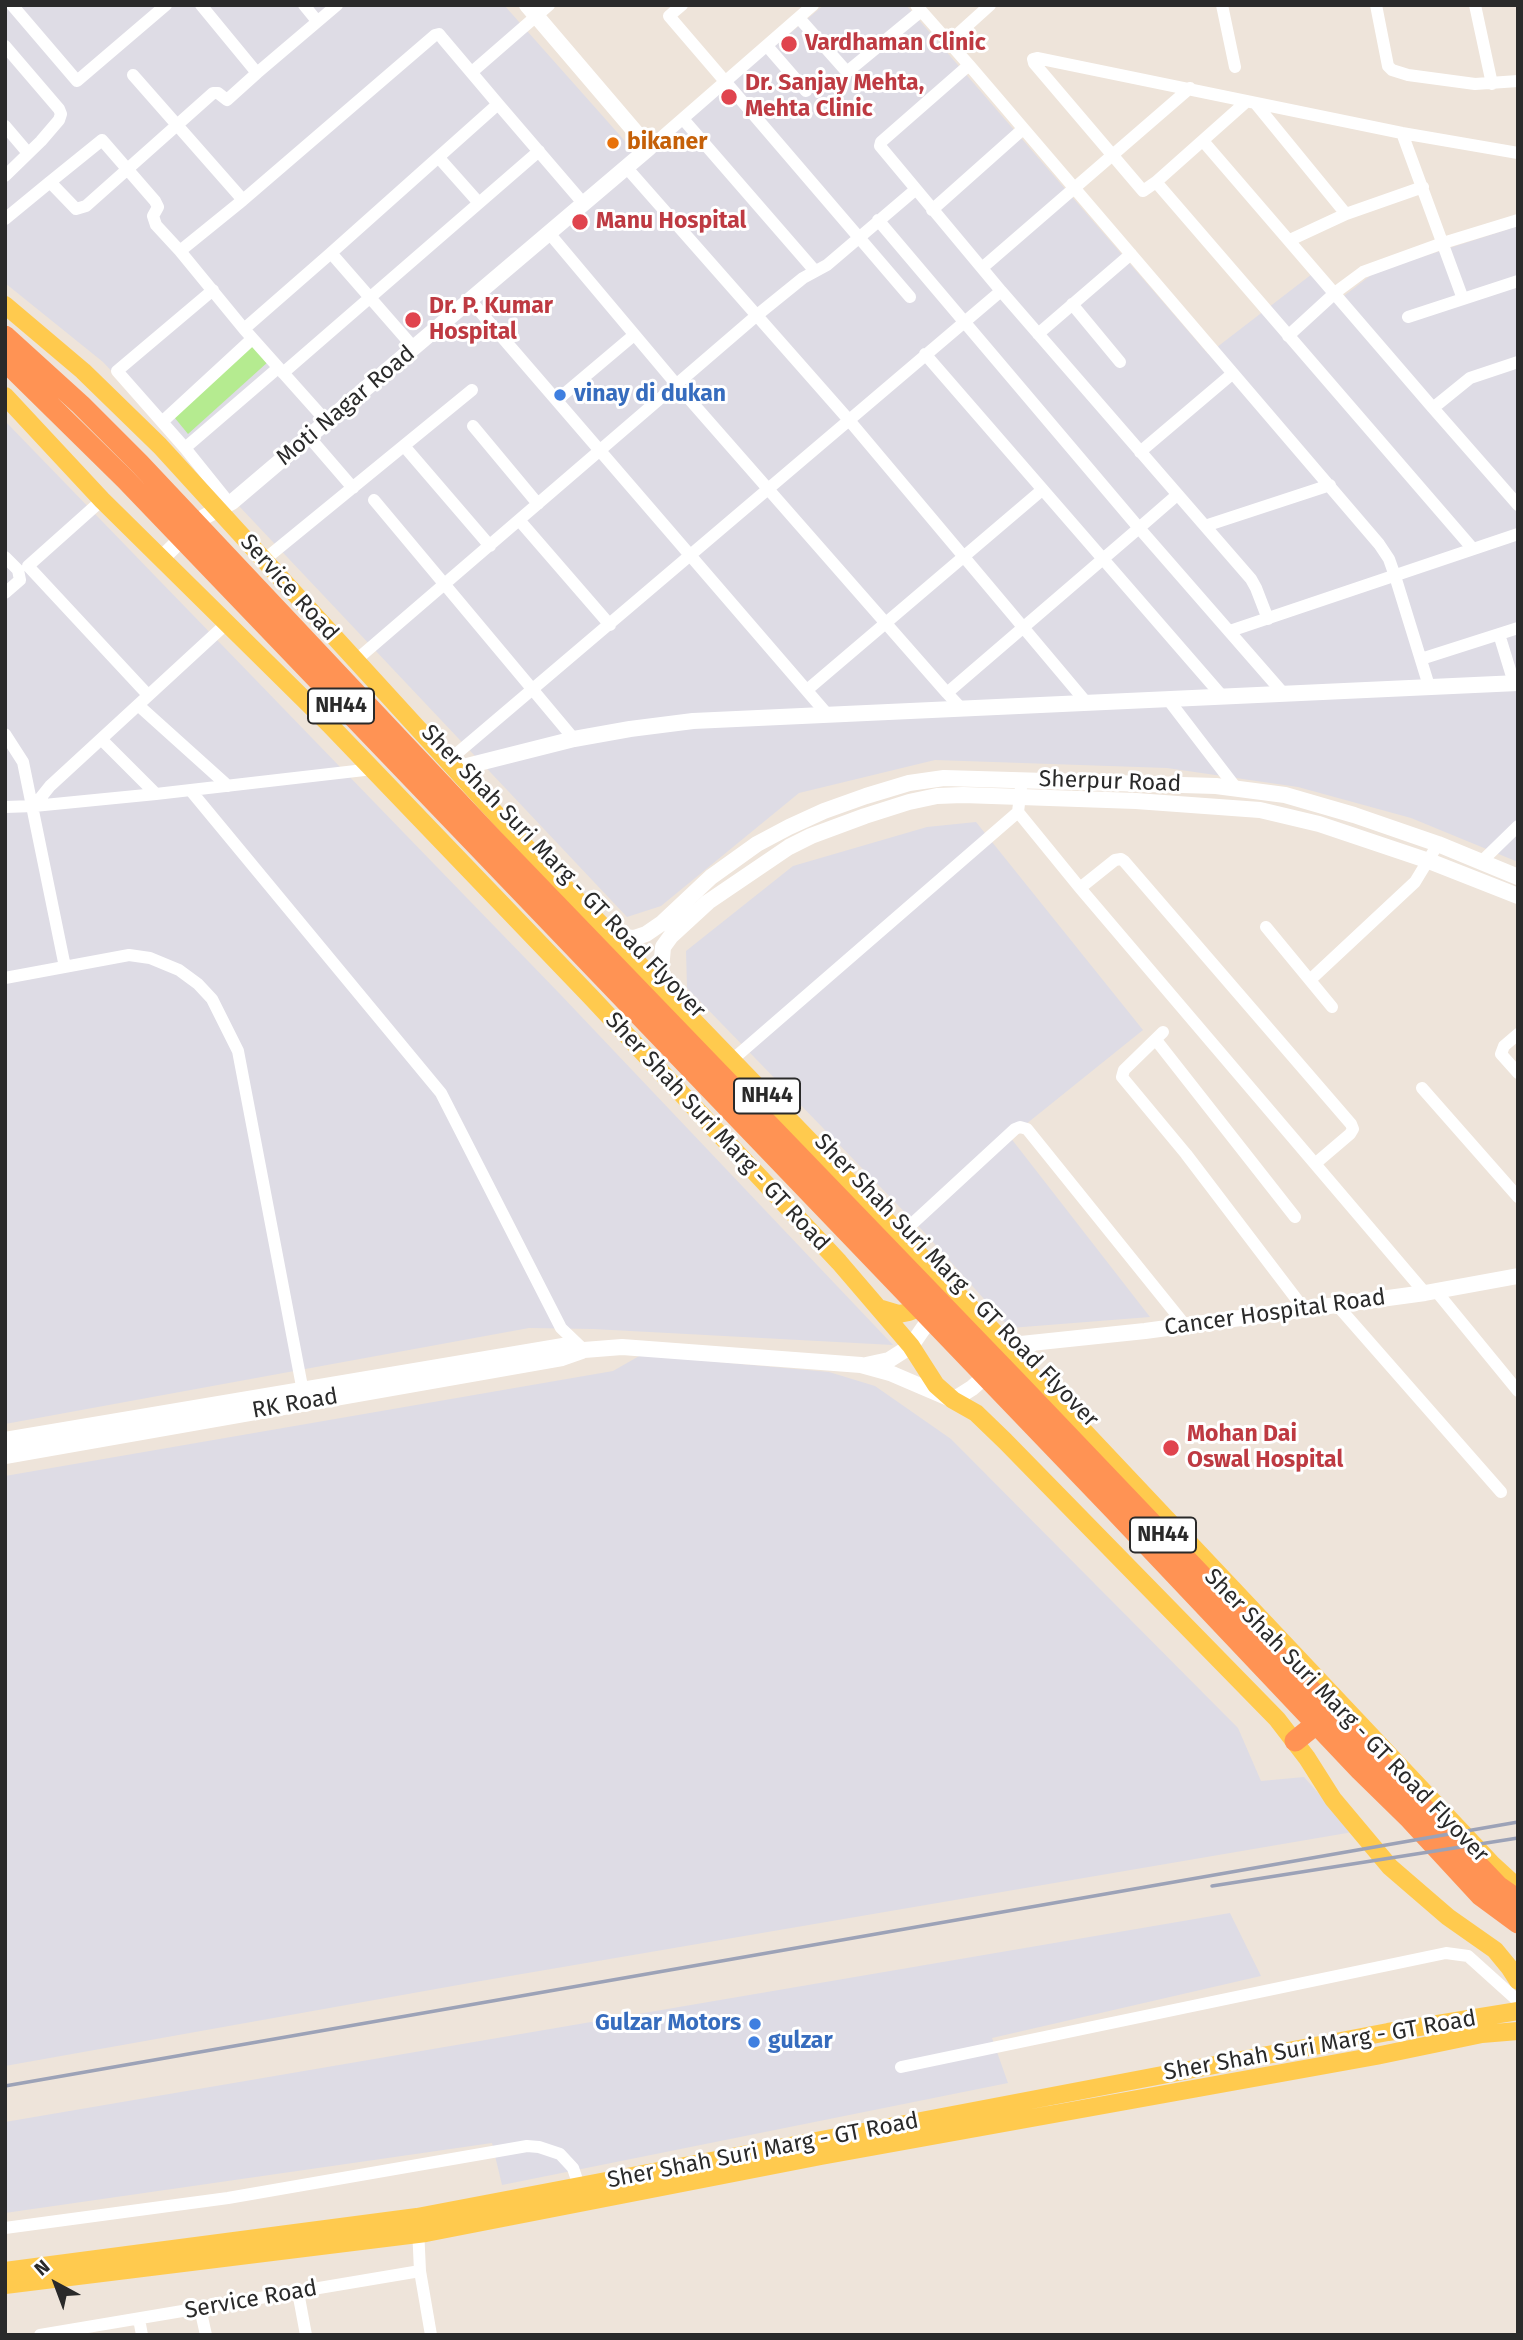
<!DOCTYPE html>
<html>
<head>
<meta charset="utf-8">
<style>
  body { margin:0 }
  #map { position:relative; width:1523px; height:2340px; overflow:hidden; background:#eee4da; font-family:"Fira Sans",sans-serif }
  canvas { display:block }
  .frame { position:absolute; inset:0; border:7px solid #2a2a2a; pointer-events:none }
  .north { position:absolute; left:21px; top:2249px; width:70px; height:70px; -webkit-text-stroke:5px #fff; paint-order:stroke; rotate:319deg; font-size:19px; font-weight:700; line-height:28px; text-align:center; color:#2a2a2a }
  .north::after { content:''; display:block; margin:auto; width:24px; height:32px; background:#2a2a2a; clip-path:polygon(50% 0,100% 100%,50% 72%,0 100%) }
</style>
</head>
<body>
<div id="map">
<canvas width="1523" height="2340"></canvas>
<div class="frame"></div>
<div class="north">N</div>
</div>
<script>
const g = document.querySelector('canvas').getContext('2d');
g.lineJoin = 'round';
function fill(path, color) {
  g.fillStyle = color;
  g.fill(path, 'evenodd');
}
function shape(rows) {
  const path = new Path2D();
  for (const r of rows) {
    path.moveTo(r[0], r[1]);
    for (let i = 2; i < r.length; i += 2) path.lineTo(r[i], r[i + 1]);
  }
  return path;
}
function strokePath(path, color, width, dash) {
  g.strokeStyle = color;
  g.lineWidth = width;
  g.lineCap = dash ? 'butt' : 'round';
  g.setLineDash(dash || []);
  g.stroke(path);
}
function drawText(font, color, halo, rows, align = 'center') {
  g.font = font + ' "Fira Sans",sans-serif';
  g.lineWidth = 6;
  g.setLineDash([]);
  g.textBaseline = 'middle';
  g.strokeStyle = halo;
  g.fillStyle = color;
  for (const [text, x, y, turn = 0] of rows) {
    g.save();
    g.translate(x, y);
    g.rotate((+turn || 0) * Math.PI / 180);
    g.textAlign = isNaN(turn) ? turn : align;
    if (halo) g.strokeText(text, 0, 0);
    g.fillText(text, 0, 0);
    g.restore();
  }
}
fill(shape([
  [5,5,504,5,640,158,824,5,906,5,1208,354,1312,274,1336,302,1375,272,1518,226,1518,862,1411,818,1298,787,1167,768,935,760,799,793,661,906,627,917,103,362,5,283],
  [5,421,559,993,893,1345,593,1329,529,1328,5,1424],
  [976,822,1143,1030,1010,1137,1150,1317,1010,1328,924,1232,687,988,686,951,793,866,927,827],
  [641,1355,829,1372,875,1386,951,1439,1238,1728,1261,1781,1304,1777,1353,1832,475,1982,5,2066,5,1476,613,1371],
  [1230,1913,1261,1976,992,2038,1008,2083,502,2185,492,2143,5,2213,5,2122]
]), '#dedce5');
fill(shape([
  [246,339,269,361,188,434,170,412]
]), '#b5eb90');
strokePath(shape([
  [12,5,77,81,166,5],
  [304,5,317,21],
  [682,5,669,16,910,297],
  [1222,5,1235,67],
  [1376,5,1388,66,1392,70,1408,75,1475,84,1518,81],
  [1475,5,1492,84],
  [799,18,847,72,921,11],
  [949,42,990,5],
  [5,46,59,109,61,114,59,120,41,141,5,176],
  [767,46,806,91],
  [969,65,1379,544,1389,559,1395,576,1429,686],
  [472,72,549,5],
  [257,73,337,5],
  [133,75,243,200],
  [1246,102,1156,182,1143,191,1034,63,1033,59,1037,58,1402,133,1518,153],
  [1256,104,1346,214,1423,187],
  [683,119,815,271],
  [5,126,28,153],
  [1402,133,1463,299,1518,281],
  [1203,141,1433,408],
  [649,148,813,5],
  [439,158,479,203],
  [626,167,848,419,1086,702],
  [50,182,102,140,155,201,158,207,153,216,156,225,180,251],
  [1156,182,1473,549],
  [932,210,1023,129],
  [5,219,50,182,76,209,86,206,213,93,218,93,227,100,257,73,201,5],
  [878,220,1139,528,1177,495],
  [549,233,676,384,947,693],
  [1290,240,1346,214],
  [982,268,1190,88],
  [1001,291,1251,579,1256,588,1268,619],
  [470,300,827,714],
  [1072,304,1120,362],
  [1408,317,1463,299],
  [244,329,180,251,243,200,435,35,439,34,443,39,498,104],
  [1038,334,1131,254],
  [1288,336,1336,292,1363,272,1443,243,1518,220],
  [414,348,331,253,498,104,583,203],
  [925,354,1222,696],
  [1518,362,1470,378,1433,408,1518,505],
  [283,373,539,151],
  [557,400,634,335],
  [162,422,252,339],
  [327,422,244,329,331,253],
  [473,426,538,504],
  [309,437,353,488],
  [404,446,490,546],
  [185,448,117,371,213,290],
  [1140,452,1232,374],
  [102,500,28,566,148,695],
  [374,500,574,739],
  [230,504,185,448,278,368],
  [519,520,610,625],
  [1205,526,1330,485],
  [5,557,18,570,20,580,5,593],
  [264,560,472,390],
  [1230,631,1518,534],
  [1499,634,1514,683],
  [1421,659,1518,628],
  [355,661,756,316,803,278,827,265,915,190],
  [807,690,1042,490],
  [1167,698,1236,788],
  [138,705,228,786],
  [960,707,947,693,1139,528,1283,693],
  [5,734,23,762,65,967],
  [101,739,156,794],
  [448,761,1001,291,880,146,881,142,969,65,916,5],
  [191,791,441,1093,561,1328,584,1350],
  [34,806,50,786,226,624],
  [5,807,34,806,156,794,373,769],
  [1018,812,1080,888,1425,1293],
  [1482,861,1518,826],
  [1080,888,1115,860,1121,859,1124,861,1351,1124,1353,1129,1350,1134,1316,1163],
  [1266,927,1332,1007],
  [5,978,129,955,150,958,179,970,198,984,212,999,238,1051,304,1397],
  [1310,980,1415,882,1438,844],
  [1163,1032,1124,1070,1122,1077,1186,1154,1304,1309],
  [1518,1034,1504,1046,1501,1054,1518,1073],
  [1156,1040,1295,1217],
  [732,1060,1018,812,1022,779],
  [1422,1088,1518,1197],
  [900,1235,1015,1129,1020,1127,1027,1129,1185,1325],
  [1436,1291,1518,1391],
  [1336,1304,1501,1492],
  [901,2067,1446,1953,1468,1956,1518,2001],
  [5,2228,228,2198,527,2146,539,2147,560,2154,573,2168,579,2186],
  [418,2228,420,2271,431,2335],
  [298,2292,306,2335],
  [200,2308,206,2335],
  [139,2319,142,2335],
  [40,2335,420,2271]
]), '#fff', 12);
strokePath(shape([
  [161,559,204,517,232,502,649,148,527,5],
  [455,769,574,739,630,729,693,721,1518,683],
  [607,928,622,937,634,938,646,934,662,923,711,877,757,844,789,827,824,811,866,796,909,783,944,778,1216,786,1285,795,1354,815,1438,844,1518,877],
  [672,995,661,970,663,947,671,936,708,902,789,847,811,836,865,816,909,802,937,796,963,795,1136,801,1260,810,1319,824,1429,861,1518,896],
  [1021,1344,1145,1331,1425,1293,1518,1276],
  [866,1365,889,1360,911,1346,936,1310],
  [5,1440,563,1346,584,1350,622,1347,861,1365,890,1373,953,1400,972,1388,1012,1353,1032,1344],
  [5,1456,562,1358,582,1351]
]), '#fff', 16);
strokePath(shape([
  [5,305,83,371,160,446,529,850,997,1335,1029,1373,1491,1863,1518,1888],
  [5,396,102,500,329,724,591,997,839,1262,911,1346,936,1385,953,1400,976,1413,1005,1441,1277,1719,1307,1758,1333,1799,1390,1867,1448,1917,1495,1950,1509,1967,1518,1981],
  [879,1308,899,1314,909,1312,919,1308,928,1298],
  [5,2271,417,2217,1388,2032,1518,2011],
  [5,2285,426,2233,821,2156,1376,2056,1482,2034,1518,2031]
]), '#ffca4e', 18);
strokePath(shape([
  [5,336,81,405,140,464,494,840,1017,1382,1498,1886,1518,1900],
  [5,361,125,479,1113,1509,1360,1770,1408,1817,1480,1895,1518,1923],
  [1295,1741,1316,1724]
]), '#ff9354', 21);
strokePath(shape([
  [1212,1886,1518,1838],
  [5,2086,1518,1822]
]), '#9ca2b7', 3.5);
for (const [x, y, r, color] of [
  [789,44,9,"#e0444e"],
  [729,97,9,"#e0444e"],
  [613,143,7,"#e8710a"],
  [580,222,9,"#e0444e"],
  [413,320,9,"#e0444e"],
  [560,395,7,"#3f7fe0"],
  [1171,1448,9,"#e0444e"],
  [755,2024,7,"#3f7fe0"],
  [754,2042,7,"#3f7fe0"]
]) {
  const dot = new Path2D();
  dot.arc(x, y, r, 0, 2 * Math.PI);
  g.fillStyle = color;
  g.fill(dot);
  strokePath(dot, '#fff', 2.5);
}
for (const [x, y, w] of [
  [341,706,66],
  [767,1096,66],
  [1163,1535,66]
]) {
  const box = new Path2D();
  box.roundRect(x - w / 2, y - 17.5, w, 35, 5);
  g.fillStyle = '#fff';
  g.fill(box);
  strokePath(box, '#2a2a2a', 2);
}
drawText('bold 21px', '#2a2a2a', null, [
  ["NH44",341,706],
  ["NH44",767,1096],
  ["NH44",1163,1535]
]);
drawText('bold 23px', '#be3a42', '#fff', [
  ["Vardhaman Clinic",805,44],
  ["Dr. Sanjay Mehta,",745,84],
  ["Mehta Clinic",745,110],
  ["Manu Hospital",596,222],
  ["Dr. P. Kumar",429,307],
  ["Hospital",429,333],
  ["Mohan Dai",1187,1435],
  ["Oswal Hospital",1187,1461]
], 'left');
drawText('bold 23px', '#c56008', '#fff', [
  ["bikaner",627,143]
], 'left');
drawText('bold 23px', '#366cbe', '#fff', [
  ["vinay di dukan",574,395],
  ["Gulzar Motors",741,2024,"right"],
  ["gulzar",768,2042]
], 'left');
drawText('23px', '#2a2a2a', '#fff', [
  ["Moti Nagar Road",346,406,-40],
  ["Service Road",289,588,48],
  ["Sherpur Road",1110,782,2],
  ["Sher Shah Suri Marg - GT Road Flyover",563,872,46],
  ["Sher Shah Suri Marg - GT Road",717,1132,47],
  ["Sher Shah Suri Marg - GT Road Flyover",956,1281,46],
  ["Cancer Hospital Road",1275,1313,-8],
  ["RK Road",295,1404,-10],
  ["Sher Shah Suri Marg - GT Road Flyover",1346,1716,46],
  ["Sher Shah Suri Marg - GT Road",1320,2046,-10],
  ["Sher Shah Suri Marg - GT Road",763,2151,-11],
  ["Service Road",251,2300,-10]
]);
</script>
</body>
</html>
